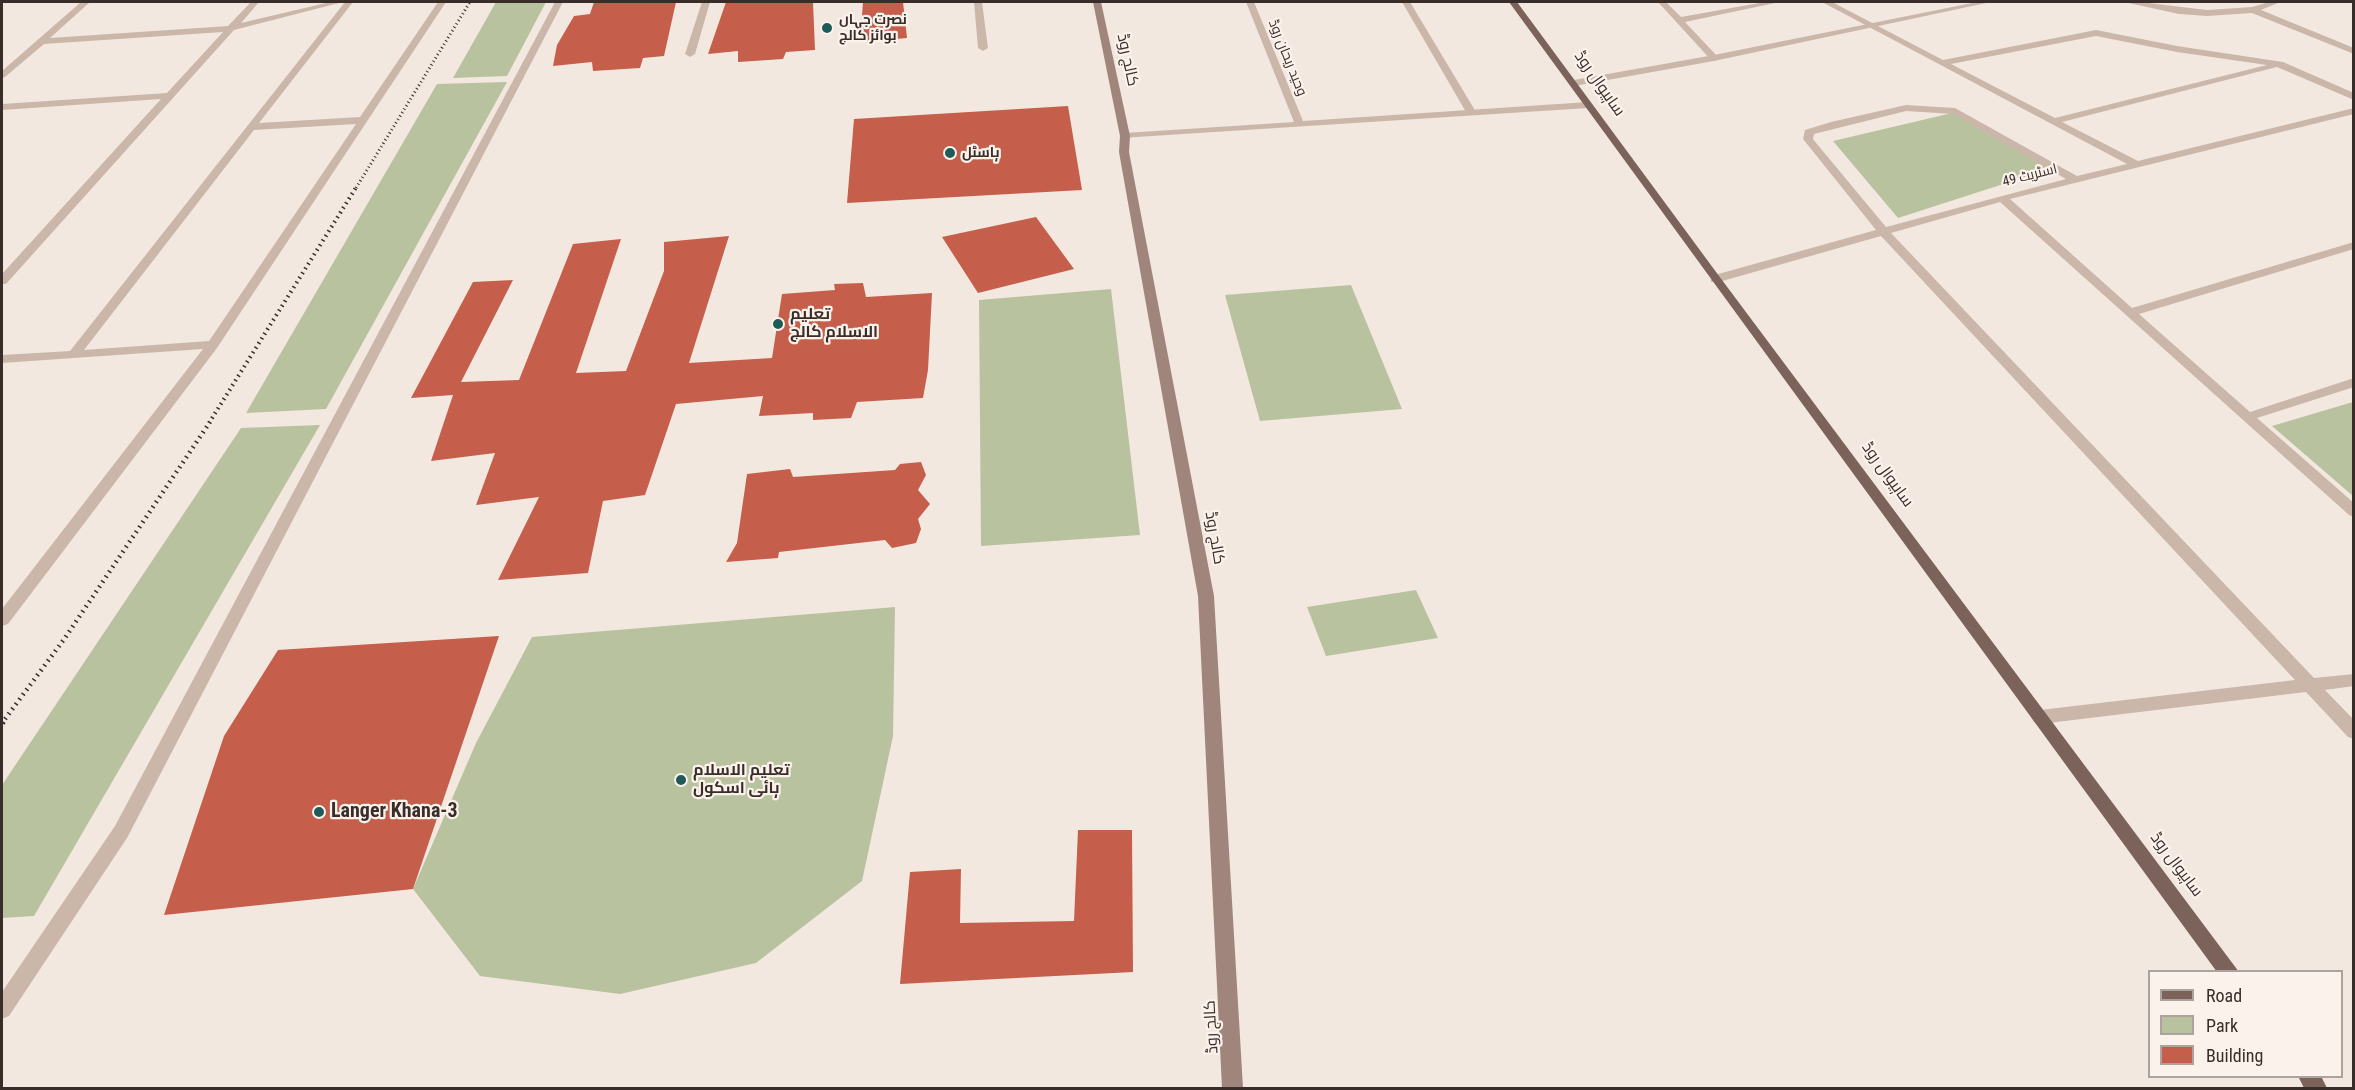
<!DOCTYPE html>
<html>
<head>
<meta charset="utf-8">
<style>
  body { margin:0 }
  #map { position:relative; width:2355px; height:1090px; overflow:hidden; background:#f3e8df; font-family:"Roboto Condensed",sans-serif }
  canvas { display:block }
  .frame { position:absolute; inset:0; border:3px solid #392d2a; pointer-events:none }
  .legend { position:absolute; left:2148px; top:970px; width:195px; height:108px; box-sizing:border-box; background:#faf2eb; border:2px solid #ada39e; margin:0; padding:8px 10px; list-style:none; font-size:18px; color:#392d2a }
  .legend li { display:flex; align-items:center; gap:12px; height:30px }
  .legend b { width:30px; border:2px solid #ada39e }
</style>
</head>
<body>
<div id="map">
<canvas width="2355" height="1090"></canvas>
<div class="frame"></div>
<ul class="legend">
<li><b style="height:8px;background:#7b635b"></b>Road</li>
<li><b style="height:16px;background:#b9c29e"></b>Park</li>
<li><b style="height:16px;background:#c55e4a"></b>Building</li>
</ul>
</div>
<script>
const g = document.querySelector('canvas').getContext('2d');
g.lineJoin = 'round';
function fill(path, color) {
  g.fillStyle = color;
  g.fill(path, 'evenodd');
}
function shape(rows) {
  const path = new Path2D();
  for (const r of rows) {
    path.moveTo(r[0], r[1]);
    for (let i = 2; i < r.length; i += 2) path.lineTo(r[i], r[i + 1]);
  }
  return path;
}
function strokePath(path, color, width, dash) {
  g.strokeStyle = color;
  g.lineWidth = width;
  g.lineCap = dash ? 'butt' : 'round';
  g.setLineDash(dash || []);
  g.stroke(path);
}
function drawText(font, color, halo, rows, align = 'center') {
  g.font = font + ' "Roboto Condensed",Cairo,sans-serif';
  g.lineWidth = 4.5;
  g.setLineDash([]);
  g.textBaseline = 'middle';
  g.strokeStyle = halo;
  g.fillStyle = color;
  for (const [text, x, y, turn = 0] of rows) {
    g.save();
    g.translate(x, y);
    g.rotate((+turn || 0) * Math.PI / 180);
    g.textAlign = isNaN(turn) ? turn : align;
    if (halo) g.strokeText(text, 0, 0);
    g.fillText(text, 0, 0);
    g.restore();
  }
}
fill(shape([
  [496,2,546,2,507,76,453,78],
  [507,82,326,409,246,413,437,84],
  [1952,113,2050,169,1898,218,1833,141],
  [1351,285,1402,409,1260,421,1225,295],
  [1111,289,1140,535,981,546,979,300],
  [2353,402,2354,402,2353,496,2272,426],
  [320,425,34,916,2,918,2,785,241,428],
  [1416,590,1438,638,1326,656,1307,607],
  [895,607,893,736,862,881,756,963,620,994,480,976,413,889,476,743,532,637]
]), '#b9c29e');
fill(shape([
  [594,2,676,2,664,56,643,58,640,68,593,71,592,62,553,66,557,45,574,16,590,14],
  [726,2,813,2,815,50,786,52,783,59,738,62,738,51,708,54],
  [863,2,903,2,907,38,860,42],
  [1068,106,1082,190,847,203,854,119],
  [1036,217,1074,269,978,293,942,237],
  [729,236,689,363,772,358,782,294,835,290,834,284,863,283,866,297,932,293,928,370,923,398,857,402,851,418,813,420,813,413,759,416,763,396,676,404,645,495,603,501,588,573,498,580,539,497,476,505,495,453,431,461,453,395,411,398,473,282,513,280,461,382,519,380,573,244,621,239,576,373,626,371,664,271,664,242],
  [921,462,926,475,918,490,930,504,918,519,921,529,916,543,892,548,885,540,779,552,778,558,726,562,737,543,747,474,790,469,793,477,895,470,900,464],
  [499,636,413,889,164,915,224,736,278,650],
  [1078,830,1132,830,1133,972,900,984,910,872,961,869,960,923,1074,921]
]), '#c55e4a');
fill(shape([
  [702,2,710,2,695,54,690,57,685,54,702,2],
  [974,2,982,2,988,48,983,51,978,48,974,2]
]), '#cbb7aa');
fill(shape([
  [81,2,90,2,50,38,228,26,251,2,259,2,241,23,330,2,343,2,234,30,6,284,2,284,2,274,161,99,2,110,2,104,167,93,223,32,44,44,5,77,2,78,2,71,81,2],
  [345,2,353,2,259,123,360,117,438,2,446,2,217,348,8,624,2,626,2,609,203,349,2,363,2,355,70,351,345,2],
  [356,124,209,341,84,350,254,130,356,124],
  [555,2,563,2,127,838,9,1016,2,1019,2,992,115,826,555,2],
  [1246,2,1254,2,1303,121,1588,102,1593,105,1588,108,1121,138,1121,134,1125,133,1294,122,1246,2],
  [1658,2,1666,2,1681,17,1765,2,1780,2,1685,22,1717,56,1717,60,1714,61,1711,60,1658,2],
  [1822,2,1832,2,1943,60,2096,30,2177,46,2283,62,2354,93,2354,100,2277,67,2062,122,2138,161,2354,108,2354,114,2010,199,2132,308,2354,242,2354,249,2139,314,2250,412,2354,378,2354,387,2257,418,2354,503,2354,517,2349,515,2000,202,1891,233,2314,678,2354,674,2354,686,2325,690,2354,720,2354,739,2348,737,2306,692,2040,724,2034,722,2031,717,2034,712,2040,710,2295,680,1881,236,1719,282,1711,282,1711,276,1876,230,1803,139,1805,130,1831,122,1906,105,1955,108,2077,176,2127,164,1822,2],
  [2096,36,2177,52,2267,65,2055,118,1951,64,2096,36],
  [1906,111,1953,114,2066,179,1886,227,1817,144,1813,139,1814,134,1906,111]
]), '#cbb7aa');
fill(shape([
  [1402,2,1410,2,1476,112,1474,114,1466,112,1402,2],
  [1977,2,1991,2,1714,61,1574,86,1569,83,1574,80,1714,55,1977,2],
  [2124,2,2140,2,2207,10,2252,7,2269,2,2280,2,2261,10,2354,48,2354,54,2252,13,2207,16,2179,14,2124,2]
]), '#cbb7aa');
fill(shape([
  [1093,2,1101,2,1130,136,1129,152,1214,596,1243,1088,1222,1088,1198,596,1119,152,1120,136,1093,2]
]), '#9f857c');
fill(shape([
  [1509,2,1517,2,1719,276,2239,972,2217,972,1509,2],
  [2298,1076,2321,1076,2327,1088,2304,1088,2298,1076]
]), '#7b635b');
strokePath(shape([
  [356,188,470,2]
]), '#392d2a', 3, [1, 3]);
strokePath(shape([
  [209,423,357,186]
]), '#392d2a', 4, [1.5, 4]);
strokePath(shape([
  [5,719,65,638,210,422]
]), '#392d2a', 4.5, [1.5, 4.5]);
strokePath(shape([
  [2,723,6,717]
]), '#392d2a', 6, [2, 6]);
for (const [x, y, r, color] of [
  [827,28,6,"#1f5b59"],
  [950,153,6,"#1f5b59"],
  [778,324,6,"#1f5b59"],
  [681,780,6,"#1f5b59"],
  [319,812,6,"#1f5b59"]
]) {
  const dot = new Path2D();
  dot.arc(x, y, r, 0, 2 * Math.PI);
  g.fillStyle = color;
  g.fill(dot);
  strokePath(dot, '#faf2eb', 2);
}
drawText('bold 14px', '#392d2a', '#faf2eb', [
  ["نصرت جہاں",839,20],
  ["بوائز کالج",839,36],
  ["ہاسٹل",962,153]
], 'left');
drawText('14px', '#392d2a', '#faf2eb', [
  ["وحید ریحان روڈ",1287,58,68],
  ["اسٹریٹ 49",2030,176,-14]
]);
drawText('16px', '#392d2a', '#faf2eb', [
  ["کالج روڈ",1127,60,78],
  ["ساہیوال روڈ",1599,84,55],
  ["ساہیوال روڈ",1887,475,54],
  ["کالج روڈ",1214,538,80],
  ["ساہیوال روڈ",2176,865,53],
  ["کالج روڈ",1212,1027,-93]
]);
drawText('bold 16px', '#392d2a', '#faf2eb', [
  ["تعلیم",790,315],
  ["الاسلام کالج",790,333],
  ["تعلیم الاسلام",693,771],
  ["ہائی اسکول",693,789]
], 'left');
drawText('bold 20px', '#392d2a', '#faf2eb', [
  ["Langer Khana-3",331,812]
], 'left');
</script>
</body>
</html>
